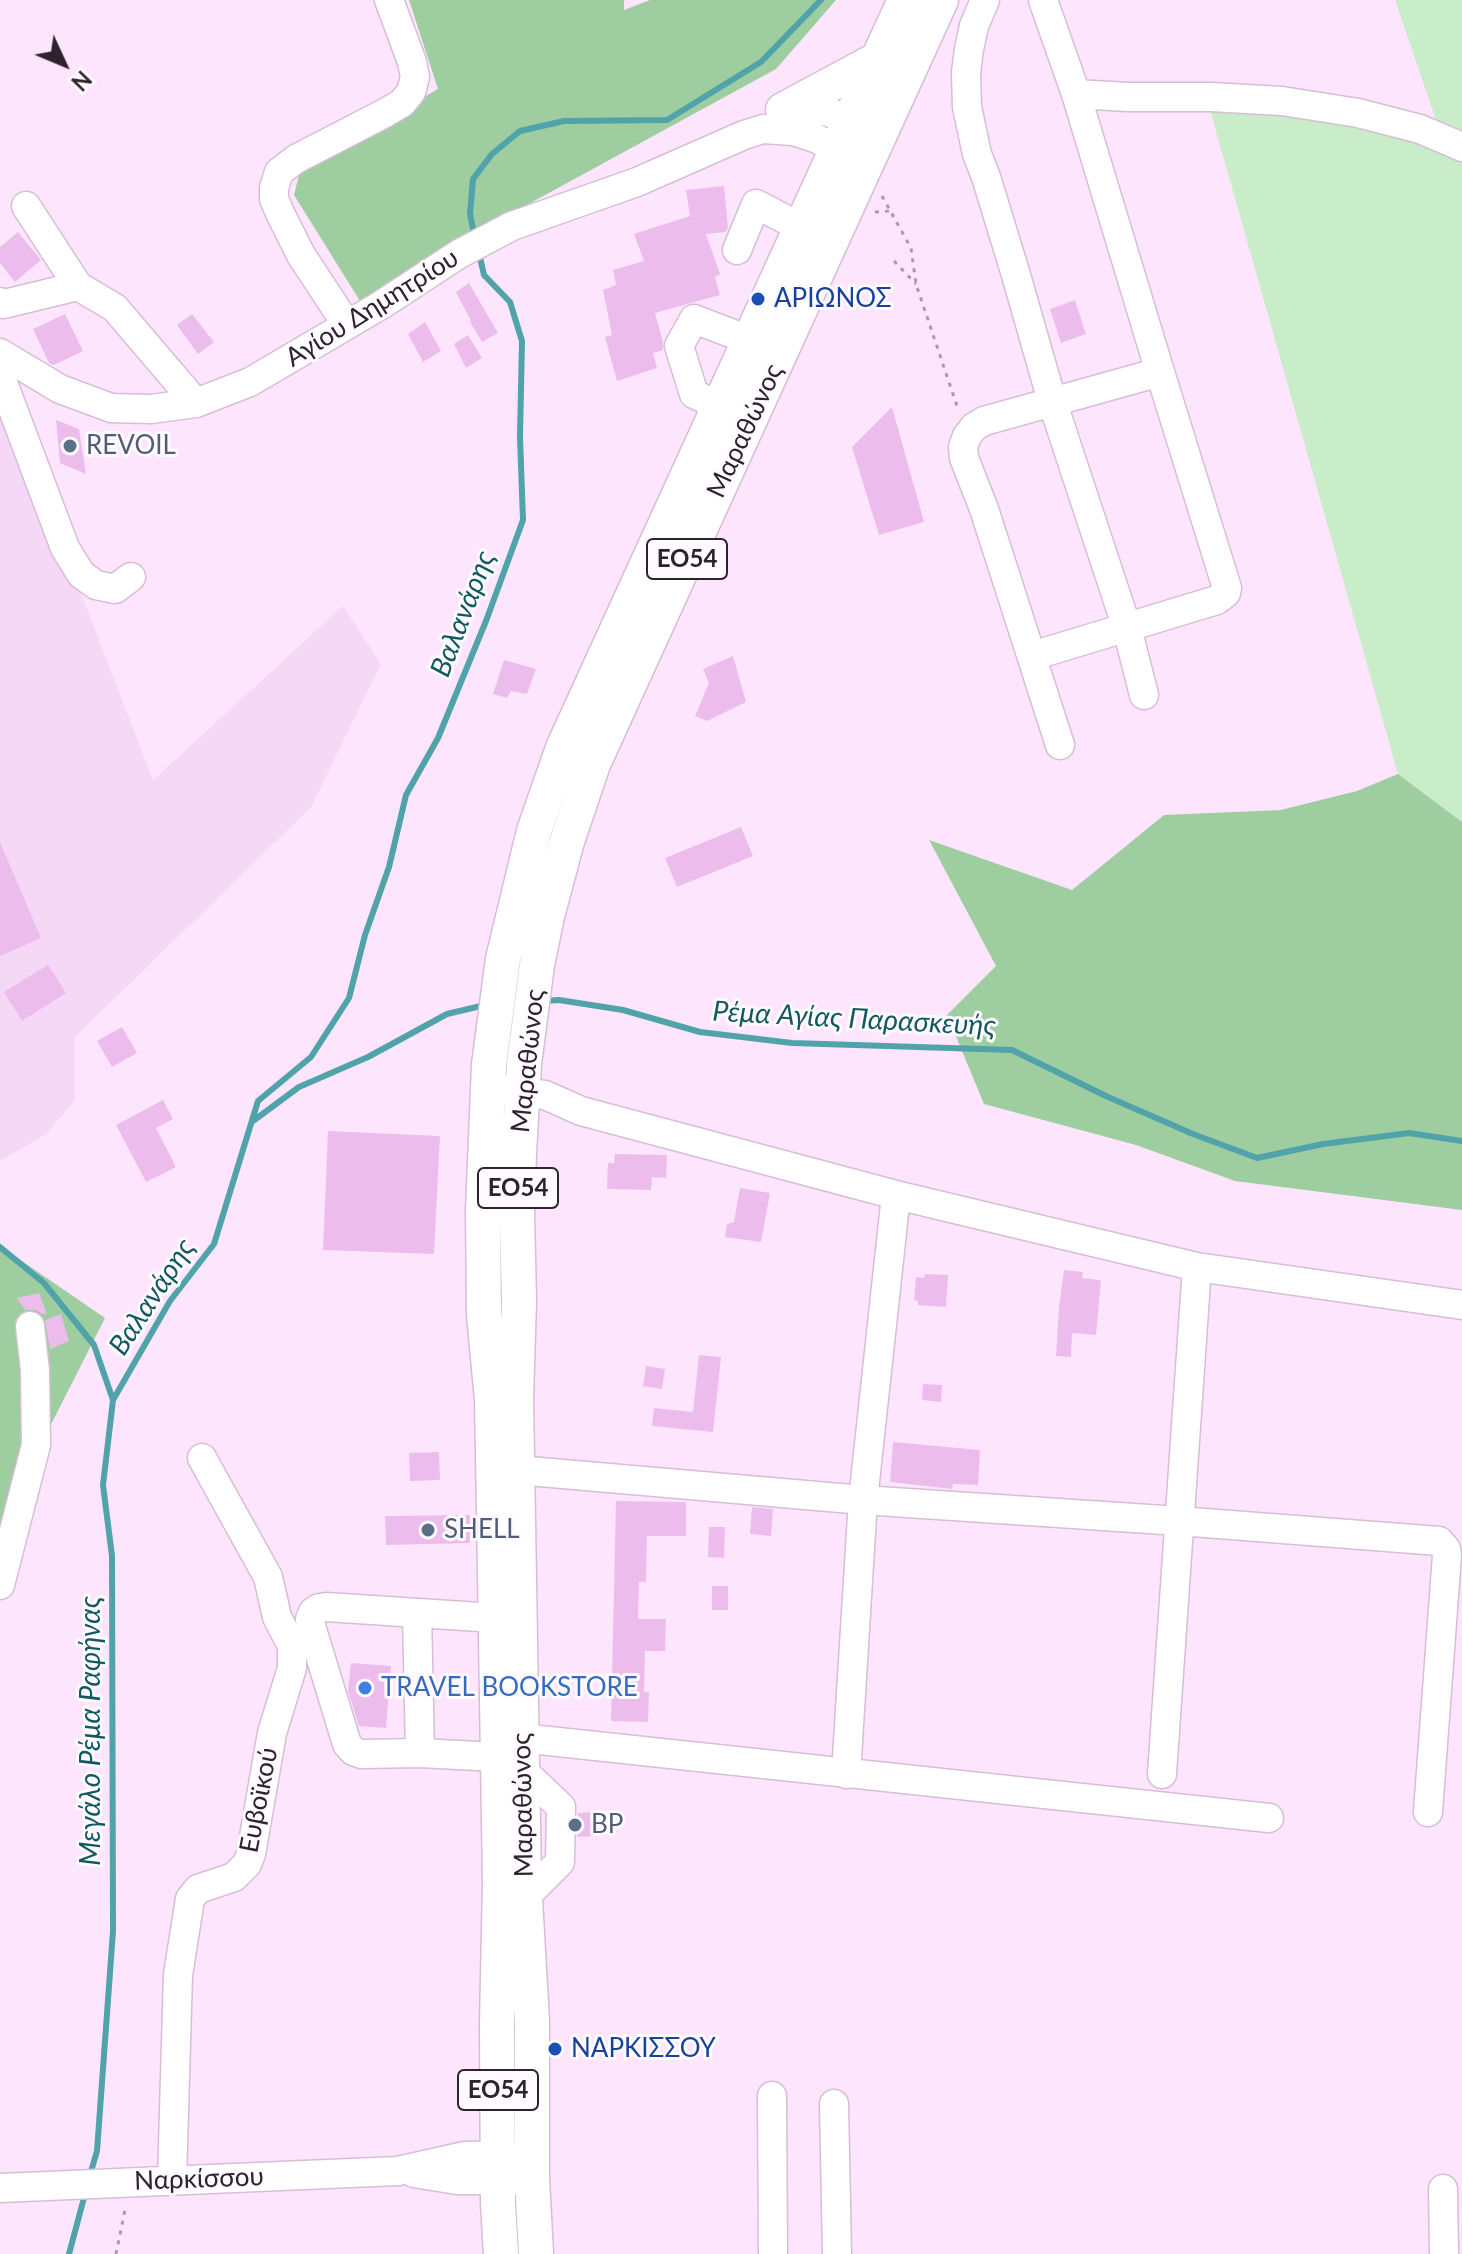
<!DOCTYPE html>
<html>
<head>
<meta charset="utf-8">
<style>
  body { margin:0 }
  #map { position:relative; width:1462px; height:2254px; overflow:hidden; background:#fee5fe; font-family:Lato,sans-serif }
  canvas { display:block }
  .north { position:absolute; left:24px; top:24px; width:80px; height:80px; -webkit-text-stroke:6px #fffaff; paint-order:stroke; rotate:134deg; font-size:22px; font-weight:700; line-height:32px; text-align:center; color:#2c232c }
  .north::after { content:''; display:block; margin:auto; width:28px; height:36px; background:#2c232c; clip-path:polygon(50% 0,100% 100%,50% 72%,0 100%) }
</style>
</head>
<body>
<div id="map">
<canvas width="1462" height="2254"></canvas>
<div class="north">N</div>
</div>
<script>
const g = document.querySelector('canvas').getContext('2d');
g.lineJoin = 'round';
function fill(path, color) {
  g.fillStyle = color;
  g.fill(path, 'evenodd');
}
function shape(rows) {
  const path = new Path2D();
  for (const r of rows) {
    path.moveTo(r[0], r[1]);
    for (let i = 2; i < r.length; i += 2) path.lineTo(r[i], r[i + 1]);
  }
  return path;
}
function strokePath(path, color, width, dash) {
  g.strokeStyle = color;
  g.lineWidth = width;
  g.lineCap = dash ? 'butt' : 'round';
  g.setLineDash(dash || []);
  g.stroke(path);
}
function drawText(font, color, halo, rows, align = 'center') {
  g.font = font + ' Lato,sans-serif';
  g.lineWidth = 6;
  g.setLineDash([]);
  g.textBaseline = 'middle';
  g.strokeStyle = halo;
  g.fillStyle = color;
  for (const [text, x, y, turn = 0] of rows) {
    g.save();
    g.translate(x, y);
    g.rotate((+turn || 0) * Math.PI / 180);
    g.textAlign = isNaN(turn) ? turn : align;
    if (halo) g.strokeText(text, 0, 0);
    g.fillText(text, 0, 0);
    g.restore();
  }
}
fill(shape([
  [0,393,75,578,153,780,343,606,381,664,311,807,75,1037,75,1100,46,1134,0,1161]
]), '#f5d7f6');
fill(shape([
  [1395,0,1462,0,1462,132,1436,120],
  [1208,103,1274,105,1462,152,1462,822,1398,774]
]), '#c9ecc9');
fill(shape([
  [409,0,624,0,624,10,650,0,836,0,776,69,448,248,360,301,294,195,299,175,317,159,438,89],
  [1398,774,1462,822,1462,1210,1235,1181,1136,1145,984,1104,947,1015,996,966,929,840,1072,890,1164,815,1281,810,1357,791],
  [0,1246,105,1318,0,1525]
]), '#9ecd9f');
strokePath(shape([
  [475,238,470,214,473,179,492,154,520,131,564,121,667,120,761,62,821,0],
  [544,1001,559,1000,623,1010,700,1032,792,1043,1012,1050,1108,1097,1193,1134,1257,1158,1323,1144,1409,1133,1462,1141],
  [253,1121,299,1087,368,1057,447,1014,485,1005],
  [0,1247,44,1283,94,1345,113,1400,103,1485,112,1556,113,1931,97,2151,90,2175],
  [113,1400,170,1301,214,1244,258,1101,311,1057,349,998,365,935,389,867,406,795,438,738,486,621,523,520,520,437,522,341,510,302,484,275,479,253],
  [69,2254,85,2194]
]), '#4fa3a9', 6);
fill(shape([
  [724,186,728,227,726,232,706,234,720,274,715,277,720,295,655,313,663,342,663,350,653,353,657,368,617,381,605,337,612,335,603,290,616,285,613,270,644,261,634,234,690,216,686,190],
  [18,232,41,260,15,282,0,263,0,247],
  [469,283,498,333,482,342,470,322,471,321,456,292],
  [1075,300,1086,334,1061,343,1050,309],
  [65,314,83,351,54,365,49,363,33,329],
  [192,314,214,342,198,354,177,325],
  [425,322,441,351,423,362,408,334],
  [468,335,482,358,466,368,454,344],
  [892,407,924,522,879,535,852,447],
  [56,420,79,429,86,474,60,463],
  [733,656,746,702,707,721,695,716,709,683,703,669],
  [504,660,536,669,527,694,511,691,507,698,493,694],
  [741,827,753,856,677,887,665,858],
  [0,842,41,938,0,956],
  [48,965,66,993,22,1021,4,992],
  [122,1027,137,1053,112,1067,97,1041],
  [163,1100,173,1119,156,1128,176,1167,146,1182,116,1125],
  [328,1131,440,1136,434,1254,323,1250],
  [615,1154,667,1155,666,1178,652,1177,651,1190,607,1189,608,1163,614,1163],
  [740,1188,770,1193,761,1242,725,1237,727,1224,734,1222],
  [1064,1270,1083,1272,1082,1278,1101,1280,1096,1335,1072,1333,1071,1357,1056,1356,1059,1307],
  [925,1274,948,1275,946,1307,918,1305,918,1301,914,1300,916,1277,924,1278],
  [39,1293,47,1314,42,1314,36,1310,25,1310,17,1298],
  [61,1314,69,1341,50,1349,45,1320],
  [699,1355,721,1357,713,1432,652,1426,654,1408,693,1412],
  [646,1366,665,1369,662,1389,643,1386],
  [923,1384,942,1385,941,1402,922,1400],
  [893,1442,980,1450,978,1485,953,1484,952,1489,890,1482],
  [439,1452,440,1480,410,1481,409,1453],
  [616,1501,686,1502,686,1536,647,1536,646,1582,639,1582,638,1619,666,1619,665,1651,645,1651,644,1692,649,1692,648,1722,611,1721],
  [752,1507,773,1509,771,1536,750,1534],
  [470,1515,470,1543,386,1545,385,1516],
  [709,1527,725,1527,724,1558,708,1557],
  [712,1586,728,1586,728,1610,712,1610],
  [351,1663,391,1666,386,1728,359,1726,348,1691],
  [596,1812,597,1836,577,1837,578,1813]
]), '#ecbdec');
const minor = shape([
  [985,0,974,26,969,49,966,73,967,107,977,154,986,177,1016,275,1052,401,1127,628,1144,695],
  [1076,94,1128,97,1211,97,1282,101,1358,113,1420,129,1462,147],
  [782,111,807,109,828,112,842,117,867,131],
  [26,206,78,286],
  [737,250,756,204,800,227],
  [0,302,4,304,78,286,115,308,196,403],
  [347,325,301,255,280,213,274,199,274,188,279,172,296,159,385,113,402,103,411,92,415,77,412,62,389,0],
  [0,353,60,389,111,408,151,409,196,403,250,382,381,305,459,254,512,226,637,182,744,135,763,129,793,131,815,138,856,157],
  [0,375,65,548,81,574,96,585,115,589,131,577],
  [719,406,694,394,679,346,694,319,749,340],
  [1032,656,1217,600,1226,593,1227,588,1160,372,1076,94,1043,0],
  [1060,745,984,509,964,458,963,447,967,436,974,427,984,421,1160,372],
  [501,1090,545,1095,581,1111,896,1195,1197,1267,1462,1305],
  [517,1470,863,1500,1179,1521,1439,1541,1446,1549,1447,1555,1428,1812],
  [0,1585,36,1445,35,1370,30,1326],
  [417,1613,420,1753],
  [495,1618,326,1607,319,1608,313,1612,310,1619,311,1626,347,1744,353,1751,361,1754,420,1753,497,1757],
  [521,1738,1269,1818],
  [522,1770,561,1807,560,1862,525,1897],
  [846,1774,863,1500,896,1195],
  [1162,1774,1197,1267],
  [772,2096,773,2254],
  [834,2104,837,2254],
  [414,2173,457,2180,516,2180],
  [172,2180,178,1975,190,1899,198,1889,234,1877,247,1864,251,1854,272,1733,292,1668,292,1646,277,1617,268,1577,202,1458],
  [0,2188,398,2171,465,2156,517,2155],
  [1443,2189,1444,2254]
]);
const major = shape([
  [783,110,876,60],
  [501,2254,498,2203,497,2024,500,1882,493,1453,492,1400,484,1315,483,1210,489,1065,503,959,534,831,563,748,905,0],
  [536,2254,532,2179,532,2021,524,1881,516,1399,519,1301,517,1212,519,1153,524,1064,537,965,547,916,567,841,593,764,941,0]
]);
strokePath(minor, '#d6bed6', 31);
strokePath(major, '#d6bed6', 37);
strokePath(shape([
  [882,196,911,248,916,284,958,409],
  [875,212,891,211],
  [894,261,916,284],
  [116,2254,126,2205]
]), '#ac99ac', 3, [4, 6]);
strokePath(minor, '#fff', 28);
strokePath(major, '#fff', 34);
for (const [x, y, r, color] of [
  [758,299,8,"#1a4fb4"],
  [70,446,8,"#5c6f8a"],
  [428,1530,8,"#5c6f8a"],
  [365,1688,8,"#3f7fe0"],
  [575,1825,8,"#5c6f8a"],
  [555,2049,8,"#1a4fb4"]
]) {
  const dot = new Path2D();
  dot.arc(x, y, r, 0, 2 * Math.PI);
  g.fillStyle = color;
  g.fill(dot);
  strokePath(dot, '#fffaff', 3);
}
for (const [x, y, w] of [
  [687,559,80],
  [518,1188,80],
  [498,2090,80]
]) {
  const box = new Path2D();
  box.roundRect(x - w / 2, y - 20, w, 40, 6);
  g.fillStyle = '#fffaff';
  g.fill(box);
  strokePath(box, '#2c232c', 2);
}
drawText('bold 24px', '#2c232c', null, [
  ["ΕΟ54",687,559],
  ["ΕΟ54",518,1188],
  ["ΕΟ54",498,2090]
]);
drawText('26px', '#164399', '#fffaff', [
  ["ΑΡΙΩΝΟΣ",774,299],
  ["ΝΑΡΚΙΣΣΟΥ",571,2049]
], 'left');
drawText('26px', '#2c232c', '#fffaff', [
  ["Αγίου Δημητρίου",372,308,-32],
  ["Μαραθώνος",745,431,-65],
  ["Μαραθώνος",528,1061,-84],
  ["Ευβοϊκού",259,1800,-79],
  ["Μαραθώνος",523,1805,-91],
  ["Ναρκίσσου",199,2179,-2]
]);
drawText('26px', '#4e5e75', '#fffaff', [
  ["REVOIL",86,446],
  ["SHELL",444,1530],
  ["BP",591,1825]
], 'left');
drawText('26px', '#366cbe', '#fffaff', [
  ["TRAVEL BOOKSTORE",381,1688]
], 'left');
drawText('italic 28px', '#10595e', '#fffaff', [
  ["Βαλανάρης",463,614,-69],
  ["Ρέμα Αγίας Παρασκευής",854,1019,3],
  ["Βαλανάρης",152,1297,-57],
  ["Μεγάλο Ρέμα Ραφήνας",91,1731,-90]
]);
</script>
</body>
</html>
